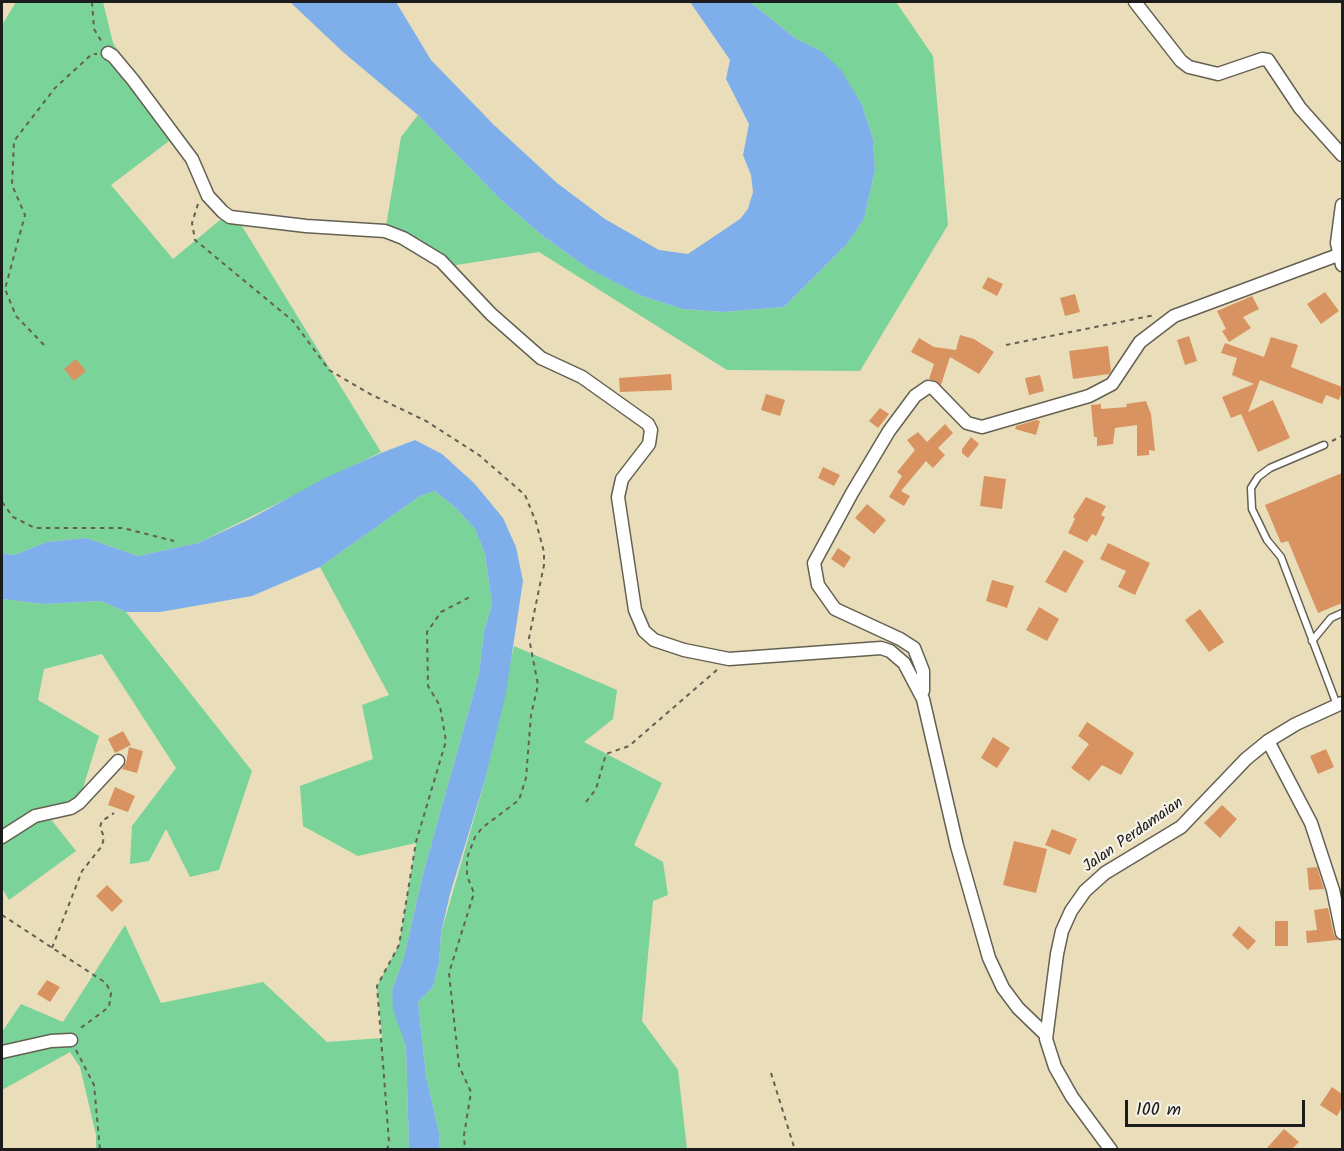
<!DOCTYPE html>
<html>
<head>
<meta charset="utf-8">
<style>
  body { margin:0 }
  #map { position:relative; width:1344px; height:1151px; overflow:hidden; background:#e9deb9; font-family:Kalam,sans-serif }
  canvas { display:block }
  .frame { position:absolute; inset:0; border:3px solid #1c1c1c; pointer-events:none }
  .scale { position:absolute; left:1125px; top:1100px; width:180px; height:27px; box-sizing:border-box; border:3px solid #1c1c1c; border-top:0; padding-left:8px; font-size:18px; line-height:21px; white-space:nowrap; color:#1c1c1c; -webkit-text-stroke:4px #f7f3e8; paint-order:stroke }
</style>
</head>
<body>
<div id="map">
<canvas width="1344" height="1151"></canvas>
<div class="frame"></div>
<div class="scale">100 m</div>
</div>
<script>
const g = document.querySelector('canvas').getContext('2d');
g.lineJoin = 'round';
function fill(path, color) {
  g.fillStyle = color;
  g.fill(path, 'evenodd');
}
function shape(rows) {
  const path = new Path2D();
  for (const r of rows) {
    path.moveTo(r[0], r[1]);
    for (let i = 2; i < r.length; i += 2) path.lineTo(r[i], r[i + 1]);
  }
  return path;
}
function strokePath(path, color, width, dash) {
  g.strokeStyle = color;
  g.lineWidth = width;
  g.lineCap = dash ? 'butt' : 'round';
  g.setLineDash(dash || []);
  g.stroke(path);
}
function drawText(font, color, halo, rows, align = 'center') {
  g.font = font + ' Kalam,sans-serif';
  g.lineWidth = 4.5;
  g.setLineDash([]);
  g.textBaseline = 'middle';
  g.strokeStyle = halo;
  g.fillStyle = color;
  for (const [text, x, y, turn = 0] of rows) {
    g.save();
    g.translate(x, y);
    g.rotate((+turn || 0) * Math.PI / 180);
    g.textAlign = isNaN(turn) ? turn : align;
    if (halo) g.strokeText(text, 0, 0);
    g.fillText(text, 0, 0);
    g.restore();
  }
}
fill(shape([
  [16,2,103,2,113,43,177,135,111,185,173,259,232,210,381,452,198,543,138,556,86,538,47,542,14,555,2,553,2,25],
  [750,2,896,2,933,56,948,225,860,371,727,370,539,252,450,266,386,226,401,137,418,115,501,200,543,236,589,269,642,296,683,309,723,312,784,307,846,245,864,219,875,170,873,139,862,105,821,51,795,38],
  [435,491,456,508,475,529,485,554,492,604,484,631,479,674,423,874,404,957,392,991,394,1009,406,1047,409,1149,96,1149,96,1135,80,1067,70,1052,2,1090,2,1032,21,1004,63,1022,125,925,161,1003,263,982,327,1042,382,1038,377,986,399,945,416,843,358,856,303,826,300,786,373,759,362,705,389,695,320,567,420,496],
  [2,599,44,604,101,601,126,612,252,771,219,870,190,877,166,829,149,861,130,864,132,826,176,768,102,654,44,669,38,700,99,736,79,801,46,813,76,851,9,900,2,888],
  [514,646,617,690,613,719,584,742,662,783,634,845,663,862,668,895,653,901,642,1021,678,1070,687,1149,439,1149,439,1132,426,1076,418,1002,433,987,439,963,441,933,485,780]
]), '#7ad399');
fill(shape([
  [290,2,396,2,431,60,494,125,557,183,605,219,659,250,688,254,740,219,748,209,753,192,751,175,743,155,749,124,726,79,730,60,690,2,750,2,795,38,821,51,841,70,862,105,873,139,875,170,864,219,846,245,784,307,723,312,683,309,642,296,589,269,543,236,501,200,418,115,343,52],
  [415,440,442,454,474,483,503,518,516,547,523,581,506,693,485,780,450,894,441,933,439,963,433,987,418,1002,426,1076,439,1132,439,1150,409,1149,406,1047,393,1009,392,991,404,957,423,874,479,674,484,631,492,604,485,554,475,529,456,508,435,491,420,496,320,567,252,596,160,612,126,612,101,601,44,604,2,599,2,553,14,555,47,542,86,538,138,556,198,543,252,518,323,479,381,453]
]), '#7fafea');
fill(shape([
  [988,277,1003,284,997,296,982,288],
  [1325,292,1339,311,1321,324,1307,304],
  [1075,294,1080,312,1065,316,1060,298],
  [1252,296,1259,309,1243,317,1251,328,1229,342,1222,331,1226,329,1217,311],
  [960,335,974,339,994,352,979,374,950,357,941,385,929,379,934,364,911,352,919,338,934,347,956,350],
  [1189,336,1197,361,1185,365,1177,340],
  [1271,337,1298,345,1291,367,1342,387,1342,391,1339,400,1326,395,1322,404,1260,380,1248,412,1273,400,1290,438,1258,452,1241,414,1231,418,1222,397,1254,384,1232,375,1237,358,1221,353,1225,343,1264,357],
  [1108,346,1111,371,1109,374,1073,379,1069,351],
  [76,359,86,371,74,381,64,369],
  [671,374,672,390,620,392,619,378],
  [1040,375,1044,391,1029,395,1025,378],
  [766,394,785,400,780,416,761,410],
  [1146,401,1151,414,1155,451,1149,450,1149,455,1137,456,1137,425,1115,428,1113,444,1097,446,1097,437,1094,437,1091,405,1101,404,1101,409,1127,407,1126,404],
  [880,408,889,414,878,428,869,421],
  [1036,420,1040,421,1036,435,1015,429,1016,426],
  [945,424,953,433,938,448,945,455,933,468,926,461,901,491,910,496,904,506,889,497,902,476,897,472,915,450,907,440,918,432,927,442],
  [971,437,979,444,968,458,962,453,962,449],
  [823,467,840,475,834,486,818,478],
  [1342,473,1342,603,1318,613,1288,541,1281,543,1265,505],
  [984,476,1006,479,1002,509,980,506],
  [1086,497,1106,506,1101,515,1105,517,1096,536,1092,534,1087,542,1068,533,1075,519,1073,517],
  [867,504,886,520,874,534,855,518],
  [1108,543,1150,563,1135,595,1118,587,1126,571,1100,559],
  [838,548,851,557,844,568,831,559],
  [1064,550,1084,561,1066,593,1045,582],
  [992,580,1014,586,1007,608,986,601],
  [1039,607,1059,619,1047,641,1026,630],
  [1200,609,1224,642,1209,652,1185,620],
  [1087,722,1134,753,1121,775,1102,765,1089,781,1071,768,1089,744,1078,736],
  [123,731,131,745,115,753,108,739],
  [993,737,1010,748,997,768,981,758],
  [129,747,143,751,137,773,122,769,126,763],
  [1326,749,1334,767,1318,774,1310,756],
  [115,787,135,796,128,812,108,805],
  [1222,805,1237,819,1220,838,1204,823],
  [1052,829,1077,839,1070,855,1045,845],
  [1014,841,1047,849,1036,893,1003,885],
  [1317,867,1324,889,1309,890,1307,868],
  [107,885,123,901,112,912,96,896],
  [1328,908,1334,935,1338,940,1307,943,1306,931,1317,930,1314,910],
  [1275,921,1288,921,1288,946,1275,946],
  [1239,926,1256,941,1248,950,1232,935],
  [47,980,60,987,50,1002,37,994],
  [1332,1087,1342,1094,1342,1107,1337,1116,1320,1105],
  [1284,1129,1299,1142,1292,1149,1266,1149]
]), '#d99361');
const service = shape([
  [1324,445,1270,468,1258,477,1251,488,1252,509,1267,540,1281,557,1337,705],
  [1312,641,1331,618,1342,613]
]);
const minor = shape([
  [1135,2,1181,61,1189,67,1218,74,1262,59,1268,60,1300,108,1342,155],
  [108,53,113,56,133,80,192,159,208,196,223,212,230,217,306,226,385,231,403,238,441,261,491,314,541,358,582,377,648,424,651,430,649,444,622,479,618,497,635,610,644,631,654,640,684,650,729,659,881,648,890,651,904,663,923,699,957,846,989,958,1003,988,1018,1008,1046,1035],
  [1342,205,1337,243,1342,265],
  [923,691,923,671,914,648,900,639,835,609,818,585,814,563,852,493,889,431,915,396,928,387,933,388,967,423,982,427,1089,396,1112,384,1140,342,1174,316,1338,255],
  [1268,741,1311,823,1333,890,1342,933],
  [2,837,35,816,71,808,79,803,118,761],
  [2,1052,51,1041,71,1040],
  [1111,1150,1072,1097,1055,1067,1046,1039,1057,954,1062,931,1071,911,1085,891,1105,873,1181,827,1246,759,1268,741,1296,724,1342,703]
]);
strokePath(service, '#646053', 9);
strokePath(minor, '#646053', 15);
strokePath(shape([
  [92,2,94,29,103,44],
  [198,204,192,223,195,240,293,321,329,370,370,394,426,421,479,455,525,495,536,522,544,552,544,565,529,638,538,685,531,715,526,778,519,800,482,828,475,837,467,858,467,876,474,893,449,973,459,1066,471,1092,464,1135,465,1150],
  [44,345,16,316,5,289,25,215,12,185,14,141,55,88,92,54,97,54],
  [1006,345,1155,315],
  [1332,441,1342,436],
  [2,502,13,517,35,528,123,528,174,541],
  [586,802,596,789,606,754,629,746,718,669],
  [2,915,106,983,111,993,109,1007,78,1030],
  [52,948,82,871,102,846,104,837,100,827,102,821,114,813],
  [76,1050,94,1085,100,1150],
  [771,1073,795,1150],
  [387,1150,389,1142,377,986,399,945,416,842,446,741,440,706,428,686,427,632,441,612,472,596]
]), '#646053', 2, [4.5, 4.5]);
strokePath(service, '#fff', 6);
strokePath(minor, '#fff', 12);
drawText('16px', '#1c1c1c', '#f7f3e8', [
  ["Jalan Perdamaian",1134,836,-35]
]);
</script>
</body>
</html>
